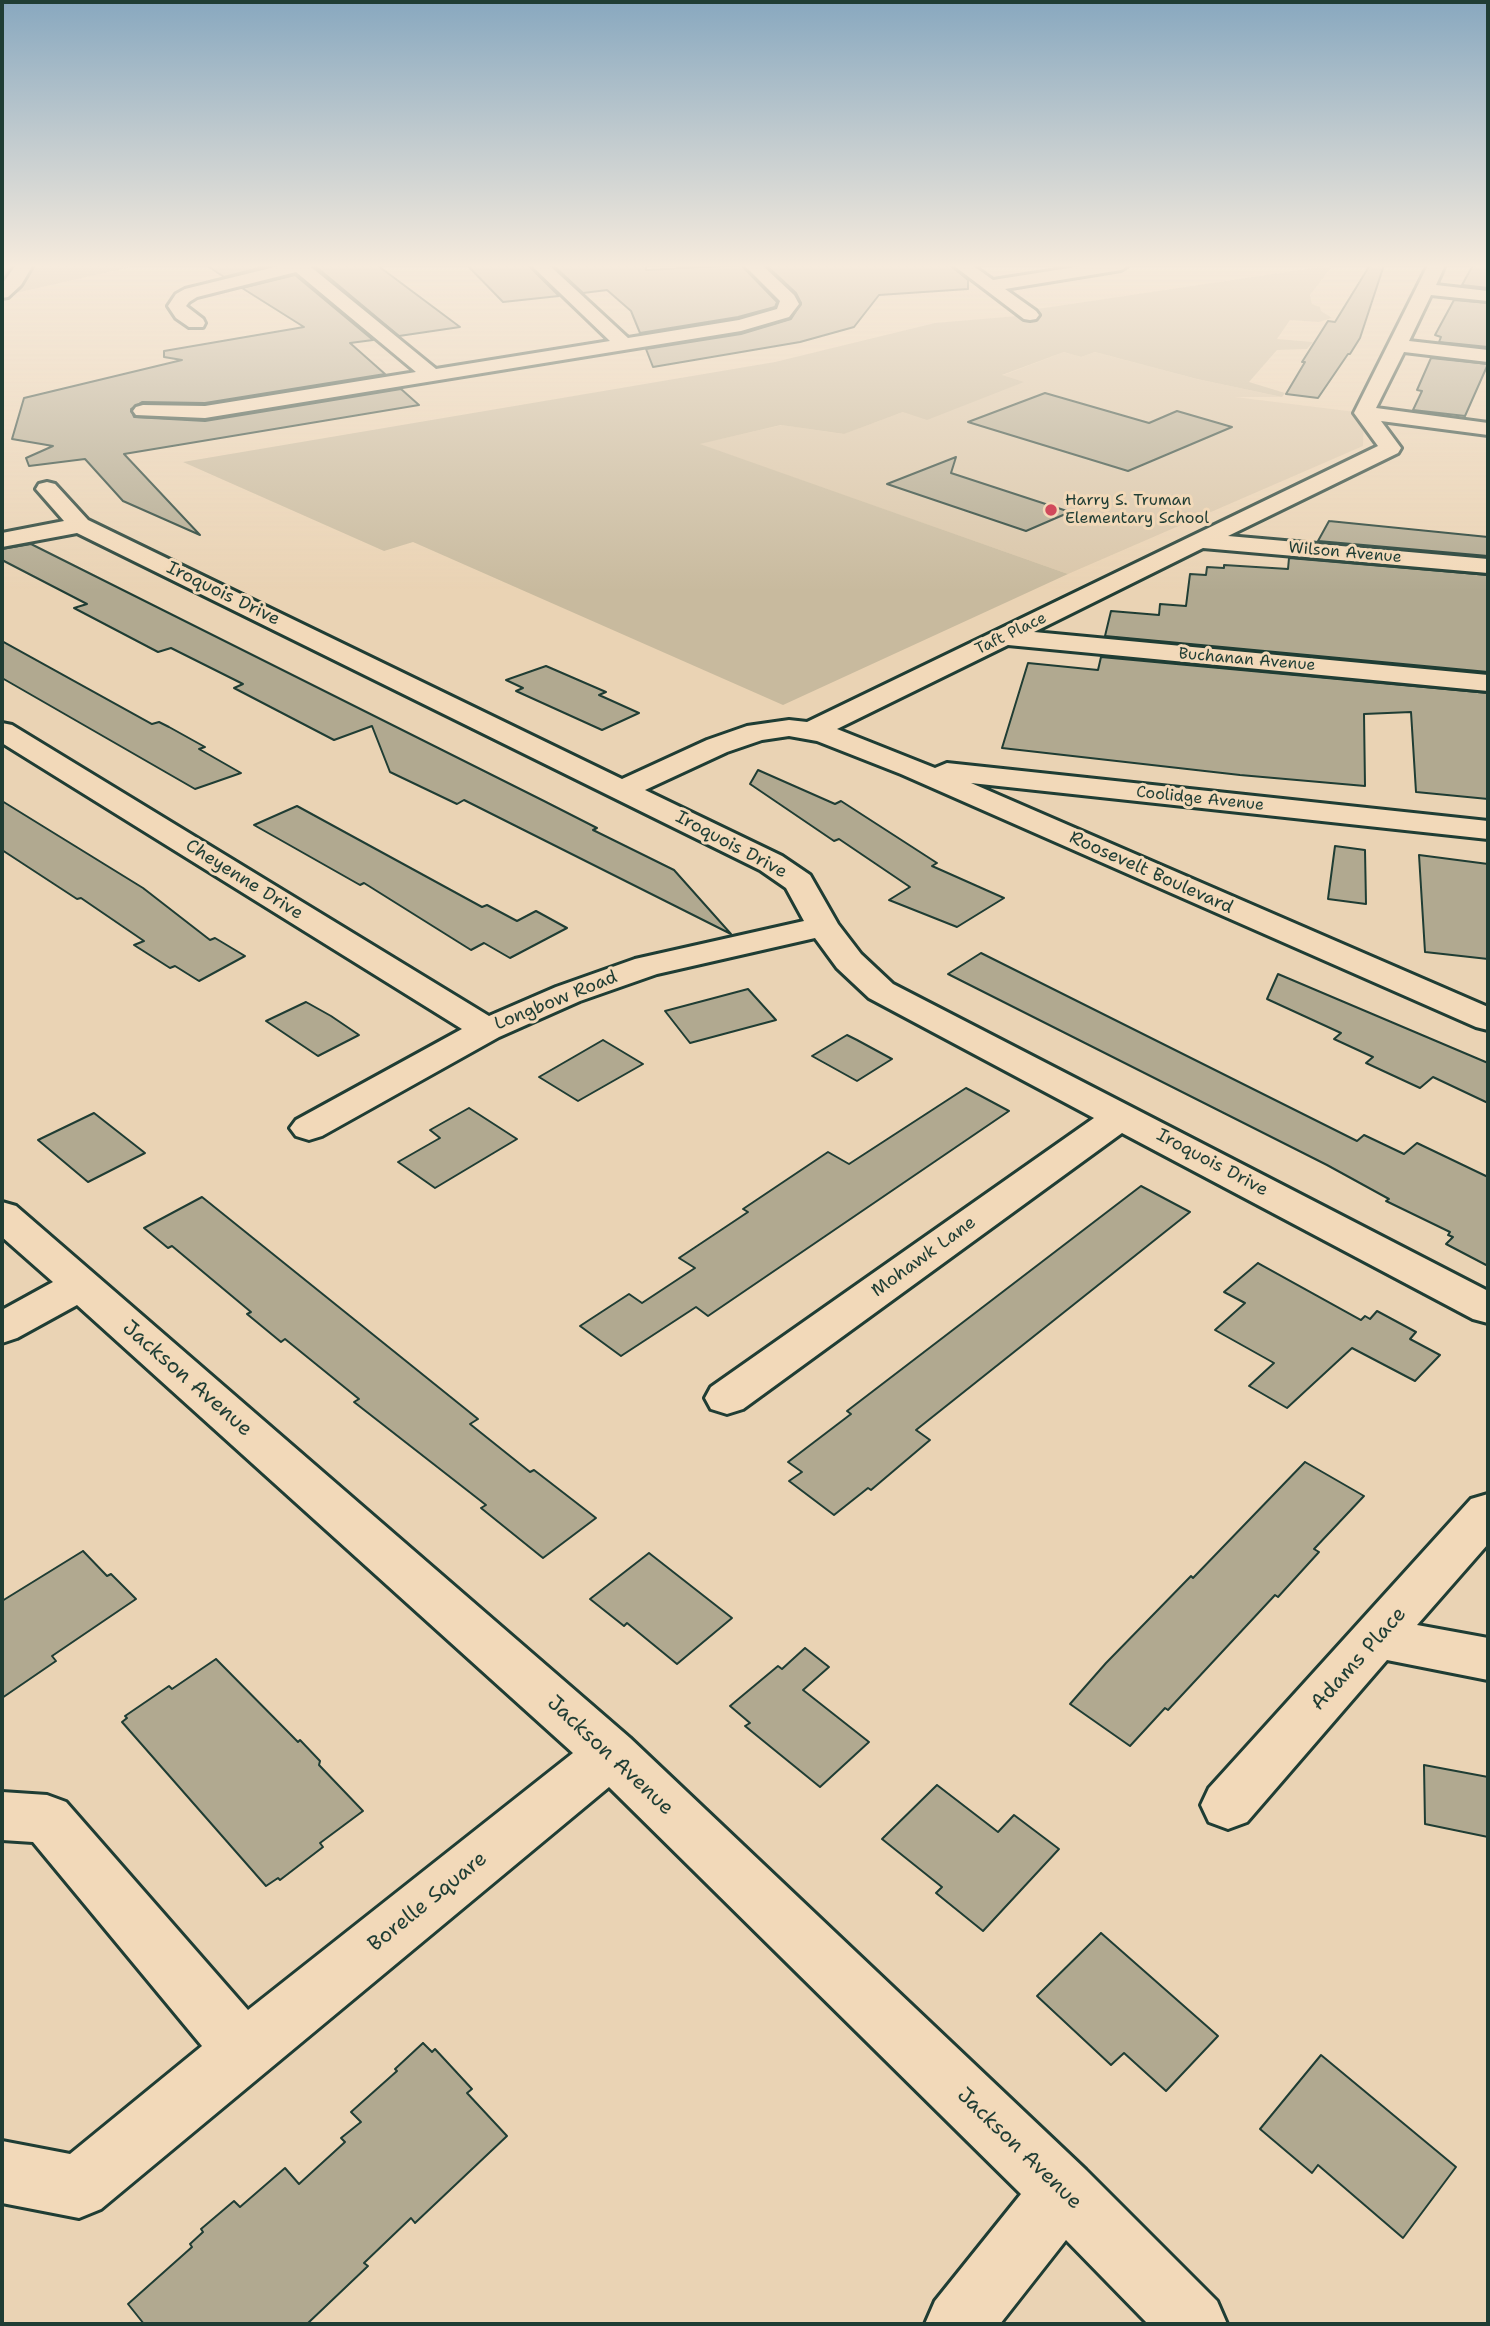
<!DOCTYPE html>
<html>
<head>
<meta charset="utf-8">
<style>
  body { margin:0 }
  #map { position:relative; width:1490px; height:2326px; overflow:hidden; background:#ead3b4; font-family:"Shantell Sans",sans-serif }
  canvas { display:block }
  .frame { position:absolute; inset:0; border:4px solid #1f3d34; pointer-events:none }
</style>
</head>
<body>
<div id="map">
<canvas width="1490" height="2326"></canvas>
<div class="frame"></div>
</div>
<script>
const g = document.querySelector('canvas').getContext('2d');
g.lineJoin = 'round';
function fill(path, color) {
  g.fillStyle = color;
  g.fill(path, 'evenodd');
}
function shape(rows) {
  const path = new Path2D();
  for (const r of rows) {
    path.moveTo(r[0], r[1]);
    for (let i = 2; i < r.length; i += 2) path.lineTo(r[i], r[i + 1]);
  }
  return path;
}
function strokePath(path, color, width, dash) {
  g.strokeStyle = color;
  g.lineWidth = width;
  g.lineCap = dash ? 'butt' : 'round';
  g.setLineDash(dash || []);
  g.stroke(path);
}
function drawText(font, color, halo, rows, align = 'center') {
  g.font = font + ' "Shantell Sans",sans-serif';
  g.lineWidth = 6;
  g.setLineDash([]);
  g.textBaseline = 'middle';
  g.strokeStyle = halo;
  g.fillStyle = color;
  for (const [text, x, y, turn = 0] of rows) {
    g.save();
    g.translate(x, y);
    g.rotate((+turn || 0) * Math.PI / 180);
    g.textAlign = isNaN(turn) ? turn : align;
    if (halo) g.strokeText(text, 0, 0);
    g.fillText(text, 0, 0);
    g.restore();
  }
}
fill(shape([
  [1064,352,1081,357,1095,352,1197,379,1282,397,1235,397,1364,413,1363,446,1068,574,698,444,782,425,843,434,903,412,1023,382,1001,376]
]), '#d9c6a9');
fill(shape([
  [2,265,140,265,2,296],
  [1333,265,1310,295,1312,304,1320,307,1321,311,1332,318,1319,322,1290,320,1277,339,1313,342,1307,349,1277,350,1249,382,1285,393,1282,397,1197,379,1095,352,1081,357,1064,352,1002,375,1024,382,927,420,903,412,844,434,781,425,700,444,1068,574,783,705,413,542,384,551,183,462,775,362,935,323,1029,315,1024,311]
]), '#c8ba9e');
const building = shape([
  [206,265,271,265,224,277,206,265],
  [314,265,377,265,460,327,399,336,314,265],
  [467,265,528,265,559,296,503,302,467,265],
  [553,265,646,265,646,270,741,265,777,302,775,307,738,317,640,333,631,311,607,290,583,293,553,265],
  [766,265,950,265,968,280,968,289,879,295,854,327,800,342,653,367,646,349,741,334,791,319,801,303,796,293,766,265],
  [1370,265,1384,265,1360,338,1350,354,1348,354,1318,398,1286,394,1305,362,1302,362,1328,321,1335,322,1370,265],
  [1473,265,1488,265,1488,288,1462,285,1473,265],
  [295,275,373,340,350,343,385,374,205,403,142,402,131,409,134,417,205,421,401,389,419,405,124,454,200,535,123,501,85,459,29,466,26,458,53,446,12,439,24,398,182,360,164,357,164,351,304,327,242,288,295,275],
  [1454,300,1488,303,1488,347,1439,342,1441,337,1435,335,1454,300],
  [1431,358,1488,364,1465,416,1413,410,1422,391,1417,390,1431,358],
  [1045,393,1149,423,1177,411,1232,427,1128,471,968,422,1045,393],
  [956,457,951,473,1070,512,1026,531,887,484,956,457],
  [1329,521,1488,537,1488,556,1318,541,1329,521],
  [31,544,544,801,597,828,593,830,674,870,731,934,464,800,457,804,390,772,372,726,334,740,234,688,243,684,171,648,158,652,74,608,87,604,2,560,2,549,31,544],
  [1289,558,1488,575,1488,672,1105,636,1111,611,1159,615,1160,604,1186,606,1190,574,1206,575,1207,567,1224,568,1224,565,1288,569,1289,558],
  [2,641,152,724,159,722,169,727,205,747,199,749,241,773,195,789,2,678,2,641],
  [1101,657,1488,693,1488,799,1416,792,1411,712,1364,714,1365,786,1240,775,1002,748,1028,663,1098,670,1101,657],
  [546,666,606,692,599,695,639,713,602,730,516,691,523,688,506,680,546,666],
  [758,770,835,804,841,801,937,863,932,866,1004,898,957,927,889,900,910,887,839,839,834,841,750,784,758,770],
  [2,801,143,888,210,940,215,938,245,956,199,981,175,966,170,968,134,945,144,941,81,898,77,899,2,850,2,801],
  [297,806,482,907,487,905,517,921,536,911,567,928,510,958,484,943,471,950,364,883,360,885,254,825,297,806],
  [1335,846,1365,850,1366,904,1328,899,1335,846],
  [1419,855,1488,864,1488,959,1425,952,1419,855],
  [981,953,1357,1141,1364,1135,1404,1154,1417,1143,1488,1177,1488,1266,1446,1244,1453,1237,1448,1235,1450,1232,1386,1201,1389,1199,1327,1165,948,974,981,953],
  [1278,974,1488,1063,1488,1103,1433,1077,1420,1088,1366,1063,1373,1057,1334,1039,1341,1033,1267,999,1278,974],
  [748,989,776,1020,690,1043,665,1011,748,989],
  [306,1002,331,1016,359,1035,318,1056,266,1021,306,1002],
  [847,1035,857,1040,892,1059,857,1081,812,1056,847,1035],
  [603,1040,643,1064,578,1101,539,1077,603,1040],
  [966,1088,1009,1111,708,1316,696,1307,621,1356,580,1326,629,1294,642,1303,695,1268,679,1258,748,1212,743,1209,828,1152,849,1164,966,1088],
  [469,1108,517,1139,435,1188,398,1162,440,1138,430,1130,469,1108],
  [94,1113,145,1153,88,1182,38,1140,94,1113],
  [1141,1186,1190,1212,916,1430,930,1440,871,1490,868,1488,834,1515,789,1481,802,1472,788,1462,851,1414,847,1411,1141,1186],
  [202,1197,478,1419,470,1424,530,1472,534,1470,596,1518,543,1558,481,1508,486,1505,354,1402,359,1399,285,1339,281,1342,247,1314,251,1312,172,1246,168,1248,144,1228,202,1197],
  [1258,1263,1361,1320,1365,1316,1370,1319,1377,1311,1416,1332,1410,1339,1440,1355,1415,1381,1352,1348,1287,1408,1249,1386,1274,1363,1215,1330,1245,1303,1224,1292,1258,1263],
  [1305,1462,1364,1496,1314,1549,1319,1552,1278,1597,1275,1595,1168,1710,1165,1708,1130,1746,1070,1704,1106,1663,1191,1576,1193,1578,1305,1462],
  [83,1551,107,1576,111,1574,136,1599,52,1656,56,1661,2,1698,2,1601,83,1551],
  [649,1553,732,1618,677,1664,627,1623,624,1626,590,1599,649,1553],
  [805,1648,829,1667,803,1690,869,1742,820,1787,745,1726,750,1723,730,1706,778,1666,782,1669,805,1648],
  [216,1659,298,1742,300,1740,320,1761,319,1765,363,1811,320,1843,323,1847,280,1880,278,1878,266,1886,122,1722,127,1718,125,1716,169,1686,172,1689,216,1659],
  [1424,1765,1488,1777,1488,1837,1425,1824,1424,1765],
  [937,1785,998,1832,1014,1815,1059,1849,983,1931,936,1893,942,1887,882,1839,937,1785],
  [1101,1933,1218,2036,1166,2091,1124,2053,1111,2065,1037,1996,1101,1933],
  [423,2043,432,2052,435,2049,472,2089,467,2093,507,2136,415,2223,411,2218,364,2263,368,2266,307,2324,144,2324,128,2304,192,2247,190,2244,203,2232,201,2229,234,2201,240,2207,285,2168,299,2184,345,2142,341,2138,361,2122,351,2112,397,2071,395,2069,423,2043],
  [1321,2055,1456,2167,1403,2238,1318,2165,1312,2173,1260,2129,1321,2055]
]);
fill(building, '#b1a990');
strokePath(building, '#1f3d34', 2);
const minor = shape([
  [283,265,312,265,311,267,436,369,610,341,531,265,549,265,628,338,739,320,777,309,780,301,744,265,762,265,794,295,799,304,789,317,741,331,205,418,136,415,133,411,136,407,143,405,205,406,416,372,296,272,197,297,189,302,186,306,203,319,205,323,203,327,189,327,176,318,168,306,176,294,185,289,283,265],
  [953,265,972,265,993,280,1088,265,1129,265,1121,270,1005,289,1036,311,1039,315,1036,319,1030,320,1024,319,953,265],
  [1428,265,1445,265,1436,285,1488,291,1488,301,1431,295,1409,341,1488,350,1488,362,1404,352,1376,408,1488,423,1488,435,1381,421,1401,448,1398,453,1228,536,1488,559,1488,573,1203,548,1034,632,1488,675,1488,691,1008,645,837,729,935,768,947,763,1488,821,1488,839,971,783,1488,1007,1488,1030,1476,1027,901,774,817,741,789,736,762,740,727,752,645,790,782,856,810,875,838,924,861,954,893,984,1488,1291,1488,1323,1473,1319,1122,1133,743,1409,727,1414,711,1409,705,1398,711,1387,1094,1118,869,998,837,968,815,938,657,974,580,1001,499,1037,322,1136,309,1140,296,1136,290,1128,296,1120,462,1029,2,743,2,723,12,725,489,1016,556,987,635,959,804,921,786,888,760,870,77,533,2,547,2,533,64,521,36,489,39,484,47,482,55,484,88,520,622,779,707,740,747,726,789,720,807,722,1378,446,1354,413,1428,265],
  [2,1202,16,1206,630,1738,1086,2170,1217,2301,1227,2324,1148,2324,1066,2240,1000,2324,925,2324,935,2301,1021,2194,609,1787,101,2209,79,2218,2,2203,2,2141,70,2154,202,2046,33,1842,2,1840,2,1792,47,1795,66,1802,248,2010,573,1753,77,1305,17,1338,2,1343,2,1310,53,1282,2,1237,2,1202],
  [1488,1494,1488,1544,1417,1625,1488,1638,1488,1680,1387,1660,1247,1822,1228,1829,1209,1822,1201,1805,1209,1788,1471,1499,1488,1494]
]);
const tertiary = shape([
  [16,265,33,265,21,285,8,297,2,298,2,284,16,265]
]);
strokePath(minor, '#1f3d34', 6);
strokePath(tertiary, '#1f3d34', 6);
fill(minor, '#f2d9b9');
fill(tertiary, '#f2d9b9');
const sky = g.createLinearGradient(0, 0, 0, 591);
sky.addColorStop(0, '#88a8bf');
sky.addColorStop(0.45, '#f6ebdd');
sky.addColorStop(1, '#f6ebdd00');
g.fillStyle = sky;
g.fillRect(0, 0, 1490, 591);
for (const [x, y, r, color] of [
  [1051,510,7,"#d1495b"]
]) {
  const dot = new Path2D();
  dot.arc(x, y, r, 0, 2 * Math.PI);
  g.fillStyle = color;
  g.fill(dot);
  strokePath(dot, '#f2d9b9', 2.5);
}
drawText('16px', '#1f3d34', '#f2d9b9', [
  ["Harry S. Truman",1065,501],
  ["Elementary School",1065,519]
], 'left');
drawText('16px', '#1f3d34', '#f2d9b9', [
  ["Wilson Avenue",1345,553,5],
  ["Taft Place",1011,634,-26],
  ["Buchanan Avenue",1247,660,5],
  ["Coolidge Avenue",1200,799,6]
]);
drawText('18px', '#1f3d34', '#f2d9b9', [
  ["Iroquois Drive",223,594,26],
  ["Iroquois Drive",731,845,28],
  ["Roosevelt Boulevard",1151,873,24],
  ["Cheyenne Drive",244,880,32],
  ["Longbow Road",556,1001,-22],
  ["Iroquois Drive",1212,1163,28],
  ["Mohawk Lane",924,1257,-36]
]);
drawText('21px', '#1f3d34', '#f2d9b9', [
  ["Jackson Avenue",187,1379,41],
  ["Adams Place",1359,1659,-48],
  ["Jackson Avenue",610,1756,43],
  ["Borelle Square",428,1902,-39],
  ["Jackson Avenue",1019,2149,44]
]);
</script>
</body>
</html>
